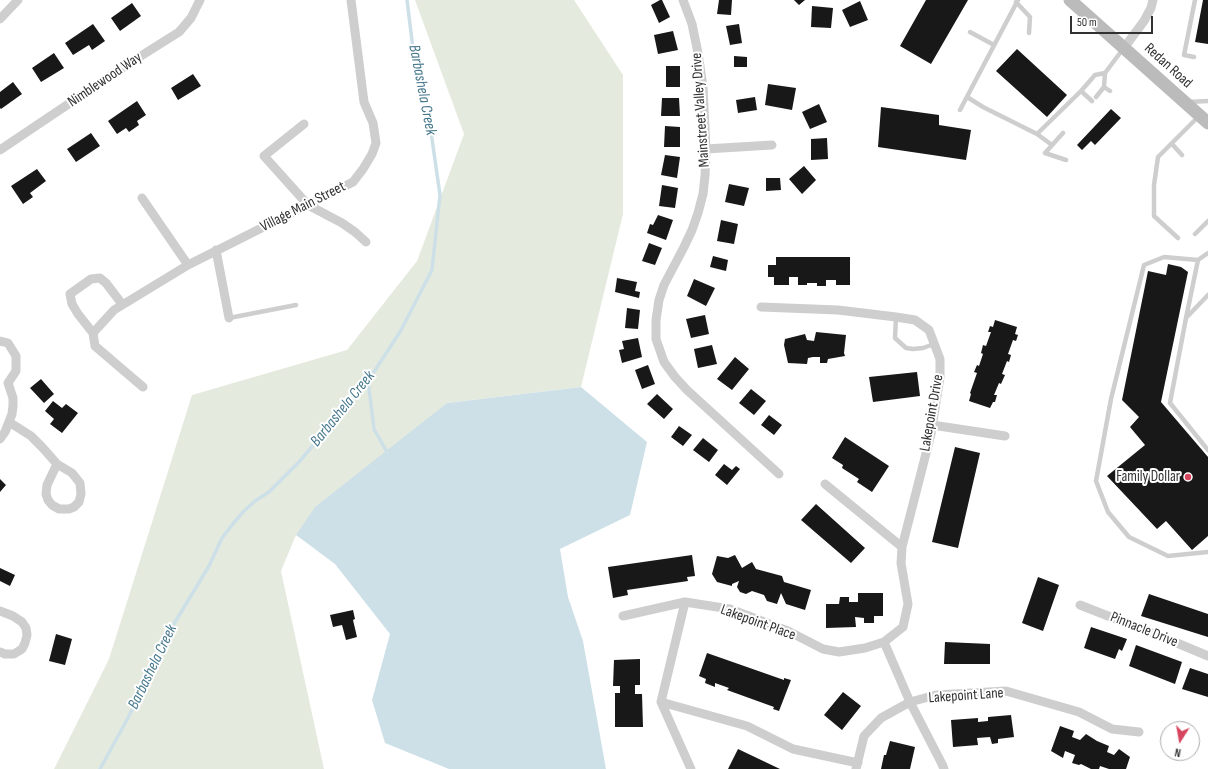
<!DOCTYPE html>
<html>
<head>
<meta charset="utf-8">
<style>
  body { margin:0 }
  #map { position:relative; width:1208px; height:769px; overflow:hidden; background:#fff; font-family:"Sofia Sans Condensed",sans-serif }
  canvas { display:block }
  .north { position:absolute; left:1160px; top:721px; width:40px; height:40px; box-sizing:border-box; background:#fff; border:1px solid #adadad; border-radius:50%; rotate:191deg; font-size:11px; font-weight:700; line-height:16px; text-align:center; color:#313131 }
  .north::after { content:''; display:block; margin:auto; width:14px; height:18px; background:#d6465e; clip-path:polygon(50% 0,100% 100%,50% 72%,0 100%) }
  .scale { position:absolute; left:1070px; top:16px; width:83px; height:18px; box-sizing:border-box; border:2px solid #313131; border-top:0; padding-left:5px; font-size:12px; line-height:14px; white-space:nowrap; color:#313131; -webkit-text-stroke:3px #fff; paint-order:stroke }
</style>
</head>
<body>
<div id="map">
<canvas width="1208" height="769"></canvas>
<div class="north">N</div>
<div class="scale">50 m</div>
</div>
<script>
const g = document.querySelector('canvas').getContext('2d');
g.lineJoin = 'round';
function fill(path, color) {
  g.fillStyle = color;
  g.fill(path, 'evenodd');
}
function shape(rows) {
  const path = new Path2D();
  for (const r of rows) {
    path.moveTo(r[0], r[1]);
    for (let i = 2; i < r.length; i += 2) path.lineTo(r[i], r[i + 1]);
  }
  return path;
}
function strokePath(path, color, width, dash) {
  g.strokeStyle = color;
  g.lineWidth = width;
  g.lineCap = dash ? 'butt' : 'round';
  g.setLineDash(dash || []);
  g.stroke(path);
}
function drawText(font, color, halo, rows, align = 'center') {
  g.font = font + ' "Sofia Sans Condensed",sans-serif';
  g.lineWidth = 4;
  g.setLineDash([]);
  g.textBaseline = 'middle';
  g.strokeStyle = halo;
  g.fillStyle = color;
  for (const [text, x, y, turn = 0] of rows) {
    g.save();
    g.translate(x, y);
    g.rotate((+turn || 0) * Math.PI / 180);
    g.textAlign = isNaN(turn) ? turn : align;
    if (halo) g.strokeText(text, 0, 0);
    g.fillText(text, 0, 0);
    g.restore();
  }
}
fill(shape([
  [415,0,574,0,623,75,623,214,581,387,447,403,296,535,281,571,324,769,54,769,109,659,192,395,347,350,417,261,464,134]
]), '#e5eade');
fill(shape([
  [581,387,647,442,630,515,560,549,568,597,583,641,606,769,449,769,385,743,372,700,390,634,335,564,296,535,315,507,447,403]
]), '#cde0e8');
strokePath(shape([
  [368,381,374,429,387,452],
  [100,769,129,716,166,637,209,566,222,538,232,525,243,512,255,501,269,492,299,462,327,429,342,410,368,381,400,332,432,270,440,195,430,125,414,57,407,0]
]), '#cde0e8', 3.5);
fill(shape([
  [660,0,662,0,670,17,659,23,651,5],
  [719,0,732,0,731,15,717,14],
  [794,0,805,0,799,5],
  [926,0,968,0,931,64,900,46],
  [1203,0,1208,0,1208,44,1195,42],
  [860,1,868,20,850,27,842,10],
  [132,3,141,16,120,31,111,18],
  [812,6,833,8,831,28,811,27],
  [93,24,105,41,92,50,89,45,73,55,65,43],
  [739,24,742,43,730,45,726,26],
  [673,31,678,50,658,54,654,35],
  [1017,49,1067,95,1047,117,996,71],
  [54,53,64,68,41,82,32,68],
  [734,56,747,57,747,67,734,67],
  [666,66,680,66,680,87,666,87],
  [193,74,201,86,178,100,171,88],
  [13,82,22,94,1,109,0,108,0,92],
  [768,84,796,88,792,110,765,105],
  [755,97,757,110,738,113,736,100],
  [662,98,679,98,680,116,661,116],
  [137,101,146,115,137,121,139,125,129,132,126,128,117,134,108,121],
  [819,104,827,122,810,129,802,112],
  [881,107,939,115,939,125,971,130,966,160,878,147],
  [1111,109,1121,118,1095,145,1091,141,1082,150,1077,145],
  [665,126,680,127,680,147,664,147],
  [91,133,100,146,76,162,67,149],
  [827,138,828,159,811,160,811,139],
  [665,155,680,157,677,178,661,175],
  [804,166,816,180,802,194,789,179],
  [37,169,46,181,30,193,33,197,23,204,11,186],
  [766,178,780,178,781,190,766,191],
  [729,184,749,188,744,206,725,202],
  [662,185,678,188,675,208,659,206],
  [658,215,673,220,666,240,647,233,650,224,653,225],
  [721,220,738,224,734,244,717,241],
  [649,243,662,248,655,265,642,261],
  [713,256,728,260,726,271,710,267],
  [776,257,850,257,850,285,836,285,836,280,826,280,826,286,817,286,817,283,807,283,807,285,798,285,798,277,789,277,789,285,774,285,774,277,768,277,768,265,776,265],
  [1168,264,1181,267,1188,272,1161,402,1208,457,1208,536,1192,550,1166,521,1157,529,1107,476,1145,445,1130,427,1139,417,1122,400,1148,271,1166,275],
  [617,278,637,282,635,291,640,292,639,298,615,292],
  [694,279,715,288,706,306,687,296],
  [627,308,640,310,638,329,625,328],
  [705,315,709,334,691,338,686,319],
  [995,320,1017,327,1015,334,1018,335,1016,341,1013,340,1008,354,1011,355,1009,362,1007,361,1002,374,1005,375,1001,384,999,383,994,395,997,395,995,402,993,402,990,408,969,401,971,394,970,393,977,373,974,372,977,365,979,366,983,354,981,353,983,345,986,346,991,332,988,332,990,326,993,327],
  [816,332,846,335,844,353,845,356,828,359,827,363,820,363,820,357,813,357,808,358,807,364,788,363,784,345,785,339,805,334,807,340,814,341],
  [638,338,642,357,622,363,619,350,624,349,622,341],
  [712,345,717,364,698,368,694,349],
  [735,357,749,369,732,390,717,379],
  [648,365,655,384,642,389,635,370],
  [917,372,920,396,873,402,869,377],
  [41,379,54,394,44,403,30,388],
  [751,389,766,401,754,415,739,403],
  [657,394,673,409,664,419,647,404],
  [53,401,62,408,66,404,78,413,62,433,50,424,54,419,45,411],
  [769,415,782,425,774,435,761,425],
  [679,426,692,435,683,446,671,437],
  [845,437,889,466,872,492,857,482,859,479,842,468,843,465,832,458],
  [703,438,718,450,709,462,693,450],
  [955,447,980,453,958,548,932,542],
  [724,464,732,470,736,466,740,469,727,485,715,475],
  [0,479,6,485,0,492],
  [816,504,865,548,851,563,801,520],
  [692,555,695,576,687,577,688,581,627,590,628,595,613,598,608,567],
  [735,555,742,568,752,562,756,569,782,576,784,582,811,590,805,610,786,604,781,593,777,604,767,601,764,595,752,591,746,594,740,592,737,587,739,581,732,584,732,586,717,582,712,574,717,556,728,558],
  [0,568,15,575,10,586,0,581],
  [1038,577,1059,585,1043,631,1022,623],
  [858,593,883,593,883,616,874,616,874,623,864,623,864,618,855,617,856,627,826,628,826,604,839,604,840,597,849,597,849,602,858,602],
  [1149,594,1208,614,1208,637,1141,616],
  [353,610,355,619,353,620,357,637,346,640,342,625,333,627,330,615],
  [1091,627,1127,639,1122,651,1119,649,1115,659,1084,648],
  [56,634,72,639,65,665,49,661],
  [945,642,990,644,990,664,944,664],
  [1136,645,1182,662,1175,684,1129,666],
  [707,653,784,680,784,678,791,680,779,711,773,709,774,707,727,690,729,688,715,683,715,687,705,683,706,679,699,676],
  [640,659,640,685,635,685,635,694,642,694,643,727,615,727,615,693,620,693,620,686,613,686,614,660],
  [1190,668,1208,674,1208,697,1182,689],
  [843,692,861,706,842,730,824,715],
  [1011,715,1014,737,998,739,998,743,992,744,990,737,977,738,978,745,953,747,951,720,978,718,978,722,988,721,988,717],
  [1060,726,1074,731,1072,737,1080,740,1086,734,1097,741,1109,746,1107,752,1114,755,1119,749,1130,757,1126,769,1109,769,1100,766,1099,769,1091,769,1081,764,1079,765,1072,763,1075,755,1065,751,1063,758,1051,751],
  [890,741,915,747,910,769,881,769,884,755,886,755],
  [738,749,780,769,728,769]
]), '#181818');
strokePath(shape([
  [1016,2,1030,17,1029,33],
  [970,32,994,45],
  [1194,57,1184,55,1195,0],
  [1104,87,1110,91],
  [967,97,983,107,1037,134,1081,91],
  [1096,97,1104,87,1105,73],
  [1092,101,1081,91,1095,75,1105,73,1123,49],
  [1188,102,1208,101],
  [960,110,1018,0],
  [1063,133,1045,153,1066,160],
  [1037,134,1052,145],
  [1172,144,1182,155],
  [1195,234,1208,221],
  [1178,238,1154,216,1154,185,1158,157,1198,117],
  [1208,253,1198,260,1164,257,1144,265,1111,399,1096,481,1108,512,1129,537,1168,556,1208,552],
  [1208,295,1186,318,1170,403,1208,450],
  [896,317,895,338,906,348,913,349,923,348,934,344],
  [229,318,296,305],
  [1186,318,1198,260]
]), '#cecece', 4.5);
strokePath(shape([
  [683,0,692,24,698,53,703,87,706,149,705,176,703,194,698,213,692,230,684,247,664,285,659,300,656,320,656,339,664,362,675,377,687,390,779,474],
  [0,19,18,0],
  [1124,48,1144,21,1151,8,1153,0],
  [304,124,264,156,308,205,342,223,355,232,366,242],
  [706,149,772,145],
  [0,150,125,66,179,32,191,18,200,0],
  [142,198,188,265],
  [216,250,229,318],
  [122,304,106,283,100,278,91,279,70,294,72,304,78,314,93,333,95,346,143,387],
  [93,333,114,310,188,265,353,182,363,169,372,154,376,143,373,123,364,102,351,0],
  [0,341,8,343,16,356,16,371,8,383],
  [9,422,31,436,42,447,57,464,47,485,46,494,48,500,52,505,59,509,69,509,74,507,79,502,81,494,80,483,72,473,57,464],
  [932,425,1005,436],
  [0,439,5,432,12,414,13,406,13,398,8,383],
  [825,484,902,547],
  [1080,605,1177,643,1208,656],
  [0,611,13,616,22,622,26,628,27,635,25,643,22,649,14,654,5,654,0,652],
  [623,616,685,602],
  [884,642,910,702,942,764,944,769],
  [661,702,747,726,793,749,858,763],
  [691,769,661,702,685,602,730,609,788,631,823,649,839,652,865,648,884,642,903,627,908,604,901,563,902,547,931,434,940,377,940,359,929,330,915,320,896,317,838,310,761,307],
  [856,769,864,736,881,718,910,702,936,695,1006,691,1079,712,1112,729,1139,732]
]), '#cecece', 9);
strokePath(shape([
  [1070,0,1208,123]
]), '#bbb', 13);
for (const [x, y, r, color] of [
  [1188,477,4,"#d6465e"]
]) {
  const dot = new Path2D();
  dot.arc(x, y, r, 0, 2 * Math.PI);
  g.fillStyle = color;
  g.fill(dot);
  strokePath(dot, '#fff', 1.5);
}
drawText('15px', '#313131', '#fff', [
  ["Redan Road",1168,66,42],
  ["Nimblewood Way",105,80,-34],
  ["Mainstreet Valley Drive",701,110,-94],
  ["Village Main Street",303,207,-27],
  ["Lakepoint Drive",932,413,-80],
  ["Lakepoint Place",758,623,20],
  ["Pinnacle Drive",1144,630,22],
  ["Lakepoint Lane",966,696,-4]
]);
drawText('15px', '#313131', '#fff', [
  ["Family Dollar",1180,477]
], 'right');
drawText('italic 16px', '#46788d', '#fff', [
  ["Barbashela Creek",422,90,79],
  ["Barbashela Creek",343,409,-51],
  ["Barbashela Creek",153,667,-64]
]);
</script>
</body>
</html>
